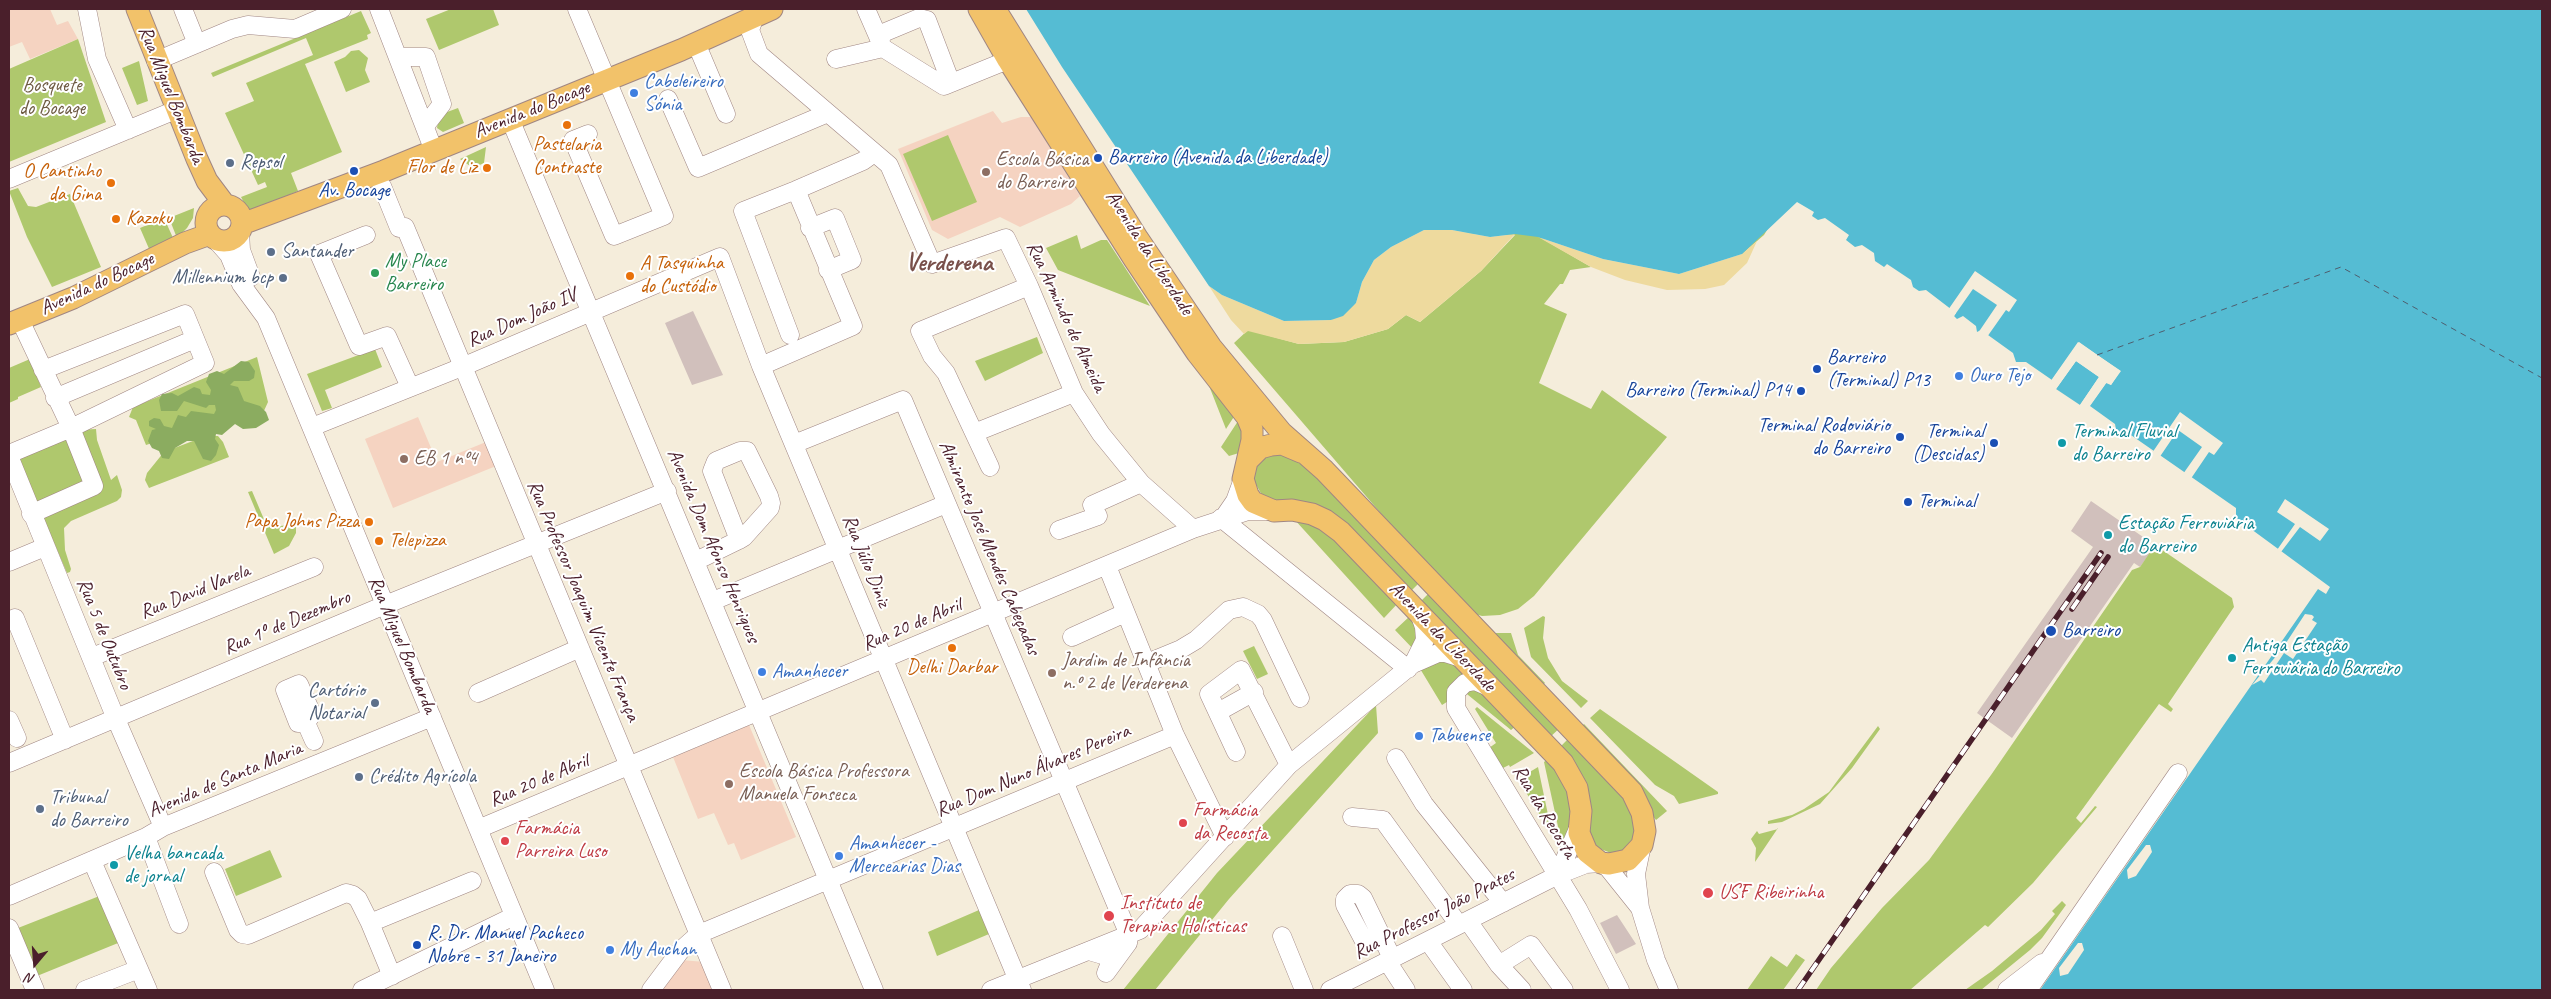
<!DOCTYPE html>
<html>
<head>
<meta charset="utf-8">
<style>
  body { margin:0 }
  #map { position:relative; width:2551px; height:999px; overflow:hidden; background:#f5eddb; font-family:Caveat,sans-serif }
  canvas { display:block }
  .frame { position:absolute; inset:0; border:10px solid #4a1f2b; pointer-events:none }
  .north { position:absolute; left:10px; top:939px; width:50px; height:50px; -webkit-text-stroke:4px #fff; paint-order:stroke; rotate:198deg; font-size:14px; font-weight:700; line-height:20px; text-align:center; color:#4a1f2b }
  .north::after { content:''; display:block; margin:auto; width:18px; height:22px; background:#4a1f2b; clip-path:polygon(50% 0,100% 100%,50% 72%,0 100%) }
</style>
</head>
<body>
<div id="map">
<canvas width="2551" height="999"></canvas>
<div class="frame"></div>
<div class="north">N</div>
</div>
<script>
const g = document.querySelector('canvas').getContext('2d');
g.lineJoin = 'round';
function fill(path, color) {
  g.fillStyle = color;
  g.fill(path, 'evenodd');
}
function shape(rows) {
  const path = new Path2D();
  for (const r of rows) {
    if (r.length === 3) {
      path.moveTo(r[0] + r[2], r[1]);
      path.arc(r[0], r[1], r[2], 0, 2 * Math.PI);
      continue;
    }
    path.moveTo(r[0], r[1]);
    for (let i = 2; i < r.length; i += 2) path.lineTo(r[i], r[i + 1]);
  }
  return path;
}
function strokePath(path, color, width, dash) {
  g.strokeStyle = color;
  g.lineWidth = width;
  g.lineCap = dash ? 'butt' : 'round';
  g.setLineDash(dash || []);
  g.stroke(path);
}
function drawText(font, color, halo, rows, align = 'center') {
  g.font = font + ' Caveat,sans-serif';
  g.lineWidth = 4;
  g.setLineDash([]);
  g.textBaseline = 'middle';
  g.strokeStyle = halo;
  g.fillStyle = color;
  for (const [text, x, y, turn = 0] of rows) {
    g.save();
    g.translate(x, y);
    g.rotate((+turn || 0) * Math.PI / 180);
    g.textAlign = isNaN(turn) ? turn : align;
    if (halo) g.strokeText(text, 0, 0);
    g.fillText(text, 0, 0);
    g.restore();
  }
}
fill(shape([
  [9,9,50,9,57,25,68,21,78,39,30,59,22,42,9,47],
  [993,111,1002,123,1021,117,1031,117,1080,196,1071,204,1020,227,1000,217,948,239,932,230,898,149],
  [418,417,437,462,486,442,496,466,393,508,365,439],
  [749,725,796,837,741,860,734,843,728,845,714,813,698,819,673,757],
  [681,960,705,962,717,990,659,990]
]), '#f5d3c1');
fill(shape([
  [693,311,723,375,692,385,665,323],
  [2091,501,2146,539,2142,546,2151,552,2140,567,2134,563,2012,738,1977,713,2093,547,2071,531],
  [1617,915,1636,944,1616,954,1600,923]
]), '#d1c0bc');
fill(shape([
  [451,9,493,9,499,25,439,50,426,19],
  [361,11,371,33,367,35,368,39,305,64,342,152,291,173,298,191,249,212,241,197,267,187,265,182,258,185,225,113,254,101,246,83,313,55,306,38,213,77,211,73],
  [78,39,106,122,9,162,9,69],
  [359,50,368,58,365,70,370,82,346,92,334,62,345,57,351,51],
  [139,61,148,101,137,105,122,68],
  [458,108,464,123,443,132,437,128,439,115],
  [948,135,977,202,932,221,903,154],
  [486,147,484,163,473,168,460,159],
  [18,188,28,206,36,207,70,194,101,267,52,287,27,237,9,191],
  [1783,204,1764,235,1742,254,1541,238,1591,267,1570,270,1563,284,1560,284,1544,304,1567,314,1539,383,1591,409,1602,390,1667,437,1534,596,1518,609,1500,615,1482,616,1465,611,1234,343,1248,330,1299,344,1344,342,1388,329,1406,315,1420,322,1481,271,1515,235,1463,233],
  [194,208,193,218,187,228,177,238,169,218],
  [164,218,174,240,150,251,140,228],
  [1077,235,1081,249,1101,240,1107,240,1150,306,1058,270,1046,248],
  [1037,337,1043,353,985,381,975,361],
  [375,349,382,367,325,390,332,408,322,411,307,374],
  [257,357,268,402,263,413,233,417,146,445,136,420,129,417,133,407],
  [30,359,41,387,18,397,18,399,9,403,9,368],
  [1206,378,1237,412,1226,429],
  [1240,418,1245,426,1239,453,1229,456,1221,447],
  [65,425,91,484,33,509,9,448],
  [96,429,97,440,111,480,117,475,122,490,121,497,117,501,71,521,64,528,65,550,71,569,70,572,67,573,43,517,99,492,77,430],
  [206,436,218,436,223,442,229,457,149,488,145,480,147,473,164,452],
  [1270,452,1300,459,1421,581,1409,593,1345,527,1263,497,1253,479,1255,465],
  [252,491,266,524,275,527,292,524,296,527,296,533,289,546,274,554,248,492],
  [1294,519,1320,526,1399,602,1384,618],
  [2155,545,2232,598,2234,607,2168,704,2173,709,2171,712,2159,704,2076,818,2081,823,2095,806,2097,807,2033,883,1988,927,1985,925,1910,990,1816,990,1831,968,1882,908,1929,860,1991,775,2132,570,2140,567],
  [1431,591,1562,726,1549,738,1419,603],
  [1410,616,1418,624,1415,651,1395,630],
  [1543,616,1545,617,1543,638,1548,658,1562,681,1588,701,1581,708,1531,657,1524,628],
  [1494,633,1511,633,1518,655,1545,683,1542,686],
  [1254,646,1268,674,1257,679,1243,651],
  [1446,657,1470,675,1450,700,1442,705,1419,667],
  [1474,685,1517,725,1511,730,1462,690],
  [1376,705,1378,733,1229,899,1155,990,1123,990,1217,873],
  [1477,707,1534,753,1510,767,1509,765,1501,769,1489,748,1496,743,1475,709],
  [1600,709,1718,792,1718,794,1679,804,1674,796,1655,785,1590,718],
  [1584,724,1667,811,1656,820,1581,727],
  [1878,726,1880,729,1852,768,1820,804,1782,822,1768,824,1768,821,1792,815,1804,809,1829,792],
  [1571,736,1626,799,1636,827,1634,839,1625,850,1611,853,1598,848,1593,844,1559,748],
  [1549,758,1560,770,1573,810,1564,854,1544,762],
  [1538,767,1551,829,1549,830,1518,779],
  [1778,829,1778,828,1755,862,1756,848,1751,839,1757,831,1759,834],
  [270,850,282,877,236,896,225,869],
  [102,895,123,941,37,976,18,928],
  [2062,901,2066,905,2042,938,2030,950,1981,990,1965,990,1992,971,2041,930,2055,914,2052,911],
  [979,910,989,934,937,956,928,932],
  [1796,954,1805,960,1783,990,1747,990,1771,956,1787,967]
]), '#afc86d');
fill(shape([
  [241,361,249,362,255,371,254,378,249,381,234,381,230,385,238,387,244,401,260,406,266,412,269,420,256,428,243,429,235,424,222,435,216,434,215,439,219,445,216,455,211,461,203,459,194,441,187,441,175,448,169,459,162,458,159,451,152,448,148,441,152,430,156,429,149,426,149,421,154,418,160,419,164,426,172,428,178,415,186,417,191,411,214,414,216,410,215,405,209,405,206,408,184,401,177,411,161,411,159,400,162,394,172,393,178,396,194,387,200,389,202,394,210,395,211,390,206,382,209,374,217,371,224,374]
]), '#8bac60');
fill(shape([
  [1424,230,1452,230,1490,237,1515,234,1481,271,1420,322,1406,315,1388,329,1344,342,1299,344,1248,331,1244,334,1231,320,1209,286,1222,295,1284,321,1331,320,1356,303,1362,282,1374,260,1391,247],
  [1538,237,1603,259,1679,274,1742,254,1757,241,1747,263,1724,285,1705,289,1667,290,1625,280,1591,267]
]), '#eeda9e');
fill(shape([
  [1026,9,2542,9,2542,990,2040,990,2318,589,2326,594,2330,587,2236,518,2236,508,2128,433,2117,435,2115,424,2090,406,2107,382,2111,385,2120,371,2079,342,2052,380,2026,362,2016,362,2013,353,1981,330,1977,332,1976,326,1963,316,1957,319,1954,316,1956,313,1926,290,1919,291,1913,287,1911,280,1887,264,1884,267,1875,261,1874,253,1862,245,1855,247,1846,240,1849,235,1825,218,1818,220,1812,216,1814,212,1797,202,1742,254,1679,274,1603,259,1538,237,1515,234,1490,237,1452,230,1424,230,1391,247,1374,260,1362,282,1356,303,1343,316,1331,320,1284,321,1222,295,1209,286,1062,67],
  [2076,361,2099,377,2080,405,2056,389]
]), '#55bcd3');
fill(shape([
  [1975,271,2017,300,2009,312,2006,310,1987,337,1978,333,1997,305,1973,289,1954,316,1948,310],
  [2078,342,2121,371,2111,385,2106,383,2088,408,2088,405,2105,381,2110,382,2117,372,2079,345,2054,381,2050,382],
  [2075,358,2102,377,2082,406,2080,405,2099,377,2076,361,2056,389,2054,387],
  [2180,412,2223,443,2214,455,2209,452,2190,480,2183,474,2202,447,2178,430,2159,458,2152,453],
  [2285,499,2329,529,2320,541,2300,527,2281,552,2277,550,2295,524,2277,512],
  [2305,614,2312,615,2314,617,2312,620,2317,623,2293,659,2284,653,2264,683,2261,680,2252,685,2282,649],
  [2146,845,2150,845,2152,852,2136,876,2128,879,2127,870],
  [2078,943,2082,943,2084,950,2068,974,2060,976,2059,968]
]), '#f5eddb');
strokePath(shape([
  [2097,355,2341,267,2542,378]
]), '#4e5e6e', 1, [6, 5]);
const minor = shape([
  [87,9,97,59,128,130],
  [183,9,197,44],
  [379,9,434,151],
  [577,9,664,216,614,236,573,140,588,134],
  [866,9,883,48,944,86,1008,60],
  [755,16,750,30,759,54,889,165,932,264,1006,238,1029,286,1074,393,1101,434,1141,483,1193,529],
  [880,41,883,33,919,18,927,20,951,83],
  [696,43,726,114],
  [398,57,426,57,442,104,425,126],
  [836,59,883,48],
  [156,61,232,29,248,25,295,29,342,9],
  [668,99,698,168,828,113],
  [510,119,874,990],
  [9,179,178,109],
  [382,186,399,228,405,227,722,990],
  [796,190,863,161,874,153],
  [810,228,835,218,852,260,828,270],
  [240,231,241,250,251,277],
  [366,235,319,254,359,346,387,336,410,387],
  [215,239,229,255,241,284,266,318,545,990],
  [20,320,71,428,94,486,31,514],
  [761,366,853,326,796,190,743,211,790,335],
  [55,398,195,339],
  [312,427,462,367,720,257,761,366,1022,990],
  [974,433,1074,393],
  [794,444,903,400,1129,935,1128,943,1106,973,1110,963,1106,956,1089,951],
  [9,454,71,428,205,363,185,314,43,370],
  [9,456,116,719,163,827],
  [990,467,946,373,932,356,920,331,1029,286],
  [1224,517,1235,501,1243,479],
  [1221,518,1408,669],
  [1059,530,1098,516,1092,505,1141,483],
  [696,561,739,540,744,537,770,508,771,503,769,496,747,451,740,451,716,461,712,471,739,540],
  [9,562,45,547],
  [1107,566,1175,735,1225,837],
  [713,601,946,504],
  [9,621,15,618,65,740],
  [1072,637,1125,613],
  [92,657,314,567],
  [1147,663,1181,649,1196,640,1229,610,1243,607,1258,614,1263,620,1300,698],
  [1413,664,1425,640,1424,627,1419,613],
  [1491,688,1475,681,1465,683,1456,692,1456,708,1578,909,1620,990],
  [478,693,580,648],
  [1218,712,1254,692],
  [9,720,17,738],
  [306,723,298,723,285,690,299,684,312,714,306,723,314,741],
  [1236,752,1209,694,1241,670,1289,765],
  [1396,758,1424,804,1503,903],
  [9,763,385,605,667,491],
  [1352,817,1383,820,1459,925],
  [478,829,1193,529,1248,511,1271,511],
  [146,837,179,924],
  [1642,845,1636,874,1640,908,1656,960,1669,990],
  [92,861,148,990],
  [214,872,238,930,242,934,248,935,346,893,353,895,358,899,370,923,392,976],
  [1558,875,1580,824],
  [9,896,146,837,163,827,432,717],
  [1468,921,1499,965,1522,990],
  [370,923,472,881],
  [9,928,35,990],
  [1282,936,1304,990],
  [1428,941,1463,990],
  [1383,942,1363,939,1345,905,1345,899,1350,894,1358,894,1363,898,1392,958],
  [1387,961,1406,990],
  [1499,965,1531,945,1564,990],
  [85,990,139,969],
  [362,990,514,916],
  [651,990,681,950,699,934,1175,735],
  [991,990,1140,930,1289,765,1413,664,1438,653,1445,653,1464,659],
  [1330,990,1558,875,1586,864,1601,863,1608,868,1640,908],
  [2007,990,2042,963],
  [2028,990,2178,773]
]);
const major = shape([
  [137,9,197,159,207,181,225,205],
  [979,9,1008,60,1134,259,1197,353,1247,417,1252,429,1252,440,1243,479,1248,495,1253,502,1274,511,1292,510,1312,514,1325,520,1341,532,1563,763,1577,788,1581,811,1579,833,1587,852,1601,863,1609,864,1628,860,1642,845,1645,831,1642,813,1632,792,1324,470,1282,433,1211,347,1138,239,995,9],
  [224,223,18],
  [242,224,384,171,681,50,772,9],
  [9,324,73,298,185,243,210,234],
  [1248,460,1260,448,1271,445,1282,444,1301,452]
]);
strokePath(minor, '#a08683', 19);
strokePath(major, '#a08683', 23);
strokePath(minor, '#fff', 18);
strokePath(major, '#f2c26a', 21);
const rail = shape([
  [2072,609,2108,557],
  [1798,990,2101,553]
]);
strokePath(rail, '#4a1f2b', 5.5);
strokePath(rail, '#fff', 4, [11]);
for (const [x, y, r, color] of [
  [634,93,5,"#3f7fe0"],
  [567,125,5,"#e8710a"],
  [1098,158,5,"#1a4fb4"],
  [230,163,5,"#5c6f8a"],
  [487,168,5,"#e8710a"],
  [354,171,5,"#1a4fb4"],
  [986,172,5,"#8d6e63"],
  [111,183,5,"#e8710a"],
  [116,219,5,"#e8710a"],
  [271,252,5,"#5c6f8a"],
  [375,273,5,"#2e9e5b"],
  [630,276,5,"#e8710a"],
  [283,278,5,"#5c6f8a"],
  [1817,369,5,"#1a4fb4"],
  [1959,376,5,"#3f7fe0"],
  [1801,391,5,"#1a4fb4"],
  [1900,437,5,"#1a4fb4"],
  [1994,443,5,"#1a4fb4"],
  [2062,443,5,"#0f9aa8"],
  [404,459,5,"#8d6e63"],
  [1908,502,5,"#1a4fb4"],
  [369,522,5,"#e8710a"],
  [2108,535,5,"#0f9aa8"],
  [379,541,5,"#e8710a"],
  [2051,631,6,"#1a4fb4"],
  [952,648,5,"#e8710a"],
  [2232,658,5,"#0f9aa8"],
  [762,672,5,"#3f7fe0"],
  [1052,673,5,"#8d6e63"],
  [375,703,5,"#5c6f8a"],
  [1419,736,5,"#3f7fe0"],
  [359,777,5,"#5c6f8a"],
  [729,784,5,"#8d6e63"],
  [40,809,5,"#5c6f8a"],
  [1183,823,5,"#e0444e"],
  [505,841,5,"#e0444e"],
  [839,856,5,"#3f7fe0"],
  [114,865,5,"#0f9aa8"],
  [1708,893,6,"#e0444e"],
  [1109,916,6,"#e0444e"],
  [417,945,5,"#1a4fb4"],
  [610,950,5,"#3f7fe0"]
]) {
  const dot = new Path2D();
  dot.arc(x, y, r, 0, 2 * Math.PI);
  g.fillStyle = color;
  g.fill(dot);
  strokePath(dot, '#fff', 2);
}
drawText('20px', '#366cbe', '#fff', [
  ["Cabeleireiro",644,82],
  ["Sónia",644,105],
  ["Ouro Tejo",1969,376],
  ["Amanhecer",772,672],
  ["Tabuense",1429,736],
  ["Amanhecer -",849,844],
  ["Mercearias Dias",849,867],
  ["My Auchan",620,950]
], 'left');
drawText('20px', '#6d5a42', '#fff', [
  ["Bosquete",52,86],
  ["do Bocage",52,109]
]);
drawText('20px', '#4a1f2b', '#fff', [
  ["Rua Miguel Bombarda",171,95,68],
  ["Avenida do Bocage",532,110,-22],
  ["Avenida da Liberdade",1149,253,57],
  ["Avenida do Bocage",97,284,-25],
  ["Rua Armindo de Almeida",1066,317,65],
  ["Rua Dom João IV",522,318,-24],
  ["Avenida Dom Afonso Henriques",713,546,67],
  ["Almirante José Mendes Cabeçadas",989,548,67],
  ["Rua Júlio Diniz",866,561,68],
  ["Rua David Varela",195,592,-22],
  ["Rua Professor Joaquim Vicente França",583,601,67],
  ["Rua 1º de Dezembro",287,623,-23],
  ["Rua 20 de Abril",912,625,-23],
  ["Rua 5 de Outubro",104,634,68],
  ["Avenida da Liberdade",1442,637,46],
  ["Rua Miguel Bombarda",402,645,67],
  ["Rua Dom Nuno Álvares Pereira",1033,771,-23],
  ["Avenida de Santa Maria",225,780,-23],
  ["Rua 20 de Abril",539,781,-23],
  ["Rua da Recosta",1544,812,59],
  ["Rua Professor João Prates",1434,914,-27]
]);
drawText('20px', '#c56008', '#fff', [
  ["Pastelaria",567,145,"center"],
  ["Contraste",567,168,"center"],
  ["Flor de Liz",477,168],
  ["O Cantinho",101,172],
  ["da Gina",101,195],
  ["Kazoku",126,219,"left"],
  ["A Tasquinha",640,264,"left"],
  ["do Custódio",640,287,"left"],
  ["Papa Johns Pizza",359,522],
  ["Telepizza",389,541,"left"],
  ["Delhi Darbar",952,668,"center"]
], 'right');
drawText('20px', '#164399', '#fff', [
  ["Barreiro (Avenida da Liberdade)",1108,158],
  ["Av. Bocage",354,191,"center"],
  ["Barreiro",1827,358],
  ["(Terminal) P13",1827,381],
  ["Barreiro (Terminal) P14",1791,391,"right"],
  ["Terminal Rodoviário",1890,426,"right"],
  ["do Barreiro",1890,449,"right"],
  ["Terminal",1984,432,"right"],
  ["(Descidas)",1984,455,"right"],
  ["Terminal",1918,502],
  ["Barreiro",2062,631],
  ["R. Dr. Manuel Pacheco",427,934],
  ["Nobre - 31 Janeiro",427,957]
], 'left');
drawText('20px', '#785e54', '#fff', [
  ["Escola Básica",996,160],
  ["do Barreiro",996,183],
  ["EB 1 nº4",414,459],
  ["Jardim de Infância",1062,661],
  ["n.º 2 de Verderena",1062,684],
  ["Escola Básica Professora",739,772],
  ["Manuela Fonseca",739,795]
], 'left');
drawText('20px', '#4e5e75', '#fff', [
  ["Repsol",240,163],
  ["Santander",281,252],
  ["Millennium bcp",273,278,"right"],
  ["Cartório",365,691,"right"],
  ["Notarial",365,714,"right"],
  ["Crédito Agrícola",369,777],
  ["Tribunal",50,798],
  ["do Barreiro",50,821]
], 'left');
drawText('20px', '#27864d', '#fff', [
  ["My Place",385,262],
  ["Barreiro",385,285]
], 'left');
drawText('20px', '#0d838f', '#fff', [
  ["Terminal Fluvial",2072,432],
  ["do Barreiro",2072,455],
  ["Estação Ferroviária",2118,524],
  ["do Barreiro",2118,547],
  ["Antiga Estação",2242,646],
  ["Ferroviária do Barreiro",2242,669],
  ["Velha bancada",124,854],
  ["de jornal",124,877]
], 'left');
drawText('20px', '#be3a42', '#fff', [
  ["Farmácia",1193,811],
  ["da Recosta",1193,834],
  ["Farmácia",515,829],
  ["Parreira Luso",515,852],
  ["USF Ribeirinha",1719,893],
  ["Instituto de",1120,904],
  ["Terapias Holísticas",1120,927]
], 'left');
drawText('bold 25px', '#79504a', '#fff', [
  ["Verderena",949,263]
]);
</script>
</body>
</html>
